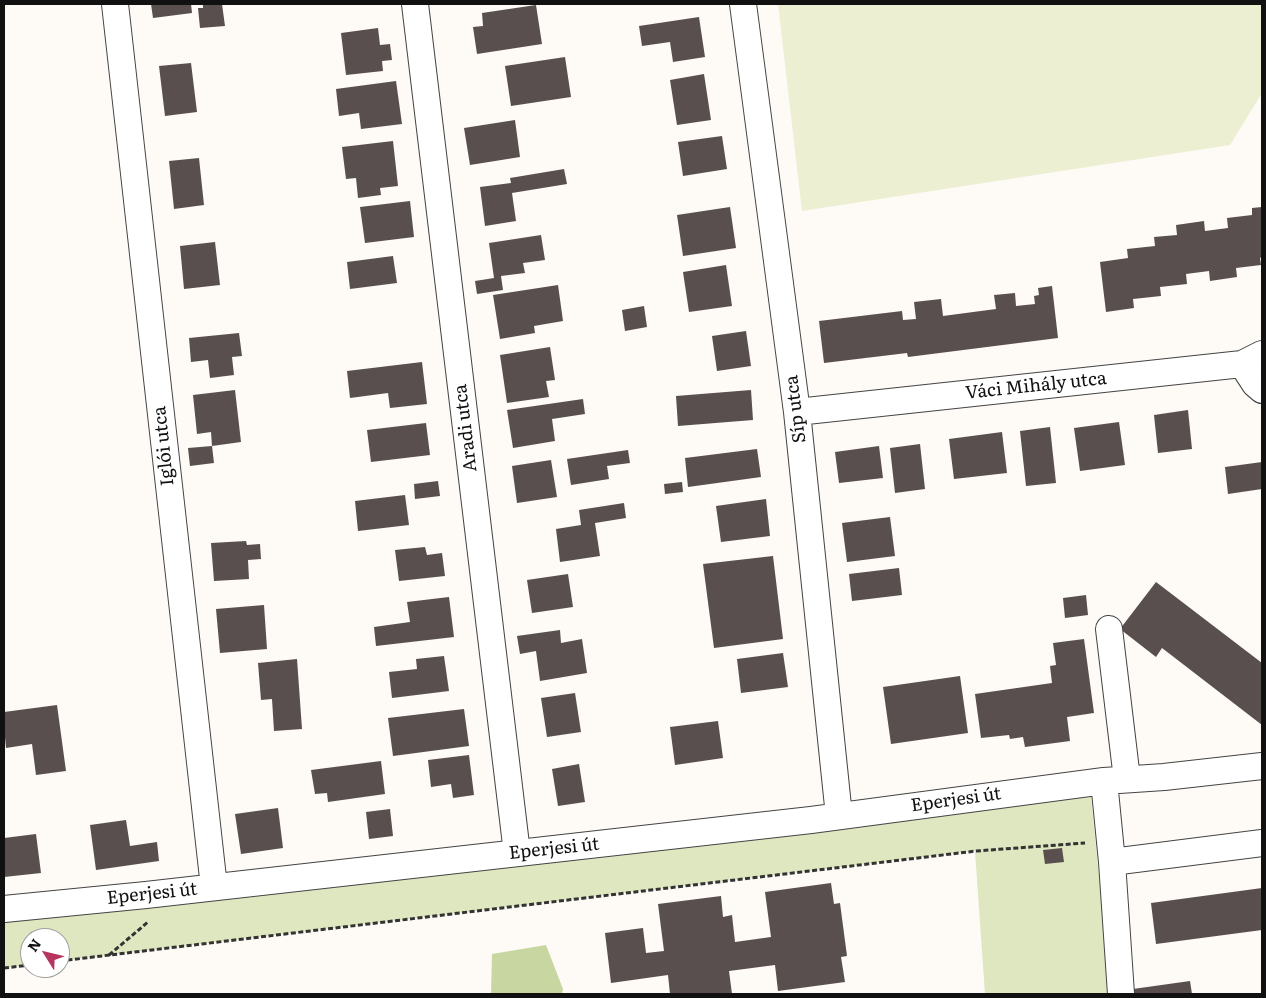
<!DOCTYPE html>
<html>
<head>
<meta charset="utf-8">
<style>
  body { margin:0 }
  #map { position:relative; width:1266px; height:998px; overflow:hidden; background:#fefaf6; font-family:Literata,serif }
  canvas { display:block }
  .frame { position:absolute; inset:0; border:5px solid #111; pointer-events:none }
  .north { position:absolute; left:20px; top:928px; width:50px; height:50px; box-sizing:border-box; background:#fff; border:1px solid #a0a0a0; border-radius:50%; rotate:306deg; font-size:14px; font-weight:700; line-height:20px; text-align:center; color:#111 }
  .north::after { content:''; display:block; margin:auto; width:18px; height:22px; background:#b5355e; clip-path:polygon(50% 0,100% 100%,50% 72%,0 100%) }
</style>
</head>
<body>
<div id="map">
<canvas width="1266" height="998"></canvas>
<div class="frame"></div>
<div class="north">N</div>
</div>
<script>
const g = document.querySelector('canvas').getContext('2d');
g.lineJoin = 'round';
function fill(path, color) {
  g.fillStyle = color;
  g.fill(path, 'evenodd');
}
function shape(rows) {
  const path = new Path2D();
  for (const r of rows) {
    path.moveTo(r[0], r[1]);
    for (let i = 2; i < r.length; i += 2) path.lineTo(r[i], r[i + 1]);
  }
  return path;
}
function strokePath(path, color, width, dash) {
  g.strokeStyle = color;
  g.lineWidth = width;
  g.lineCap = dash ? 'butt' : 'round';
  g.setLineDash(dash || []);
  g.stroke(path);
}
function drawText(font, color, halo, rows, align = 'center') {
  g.font = font + ' Literata,serif';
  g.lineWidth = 5;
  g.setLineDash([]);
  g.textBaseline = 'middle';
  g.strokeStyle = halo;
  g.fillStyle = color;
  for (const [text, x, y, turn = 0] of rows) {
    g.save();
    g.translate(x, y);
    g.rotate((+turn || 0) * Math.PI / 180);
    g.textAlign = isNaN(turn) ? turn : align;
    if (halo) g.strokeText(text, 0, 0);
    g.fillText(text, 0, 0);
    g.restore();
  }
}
fill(shape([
  [1091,797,1111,994,985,994,975,851,60,961,60,938,30,938,30,965,4,968,4,899]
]), '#dfe7c1');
fill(shape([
  [546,945,563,989,562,994,491,994,492,954]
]), '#c8d6a2');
fill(shape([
  [778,4,1262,4,1262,93,1230,145,802,211]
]), '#edefd2');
fill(shape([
  [151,4,191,4,192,13,153,18],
  [203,4,222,4,225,26,200,28,198,8,203,8],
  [536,5,542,44,477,54,473,27,483,26,482,13],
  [699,17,705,57,673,62,670,42,642,46,639,26],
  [378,28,380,45,390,44,392,60,382,61,383,71,346,75,341,33],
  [565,57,571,97,511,106,505,66],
  [191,63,197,112,165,116,159,66],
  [704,74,711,120,677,125,670,80],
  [396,81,402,124,361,129,359,113,339,116,336,89],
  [515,120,520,157,470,165,464,128],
  [722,136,727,169,683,176,678,142],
  [393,141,398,186,380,188,381,195,358,198,356,178,346,179,342,147],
  [199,158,204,205,174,209,169,161],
  [564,169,567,184,512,193,516,221,485,226,480,187,511,183,510,178],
  [410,201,414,237,365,243,360,207],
  [730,207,736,248,683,256,677,215],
  [1262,207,1262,257,1260,258,1261,265,1236,268,1237,277,1210,281,1209,271,1186,274,1187,284,1160,287,1161,296,1133,299,1134,308,1106,312,1100,262,1128,258,1127,249,1155,246,1154,237,1177,235,1176,225,1204,221,1205,231,1228,228,1227,218,1252,215,1252,208],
  [541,235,545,260,523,263,525,273,501,276,503,290,477,294,475,281,494,278,489,243],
  [215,242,220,285,184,289,180,246],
  [393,256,397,283,350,289,347,262],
  [726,265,732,306,689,312,683,272],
  [558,285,563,321,534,326,535,333,500,339,493,295],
  [1052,286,1058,338,908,357,907,353,824,363,819,321,902,311,903,320,916,319,914,302,941,299,943,316,996,309,994,295,1015,293,1016,306,1035,304,1034,296,1039,295,1038,288],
  [644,306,647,327,625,331,622,310],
  [746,331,751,366,717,371,712,336],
  [239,333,242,356,232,357,234,375,210,378,208,360,191,362,189,338],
  [550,347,555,380,546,381,549,397,507,403,500,355],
  [422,362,427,404,390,408,388,393,350,398,347,371],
  [235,390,241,442,212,446,211,432,197,434,193,395],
  [751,390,753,420,678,426,676,396],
  [583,399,585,414,552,419,555,441,513,448,507,410],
  [1188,410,1192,449,1158,453,1154,415],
  [1119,422,1125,465,1080,471,1074,428],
  [426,423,430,455,371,462,367,430],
  [1050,427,1056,483,1026,486,1020,431],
  [1002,432,1007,473,954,479,949,439],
  [920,444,925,489,895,493,890,448],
  [212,446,214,463,190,466,188,448],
  [879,446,883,478,839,483,835,452],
  [757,449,761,477,688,487,685,458],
  [628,450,630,463,607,466,609,479,571,485,567,459],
  [551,460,557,497,517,503,512,466],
  [1262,462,1262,489,1228,494,1225,467],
  [438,481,440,496,415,499,414,484],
  [682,482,683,492,665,494,664,484],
  [405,495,409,525,358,531,355,501],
  [766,499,770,536,721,542,716,506],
  [624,503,626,518,595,523,600,556,560,562,556,529,581,525,579,510],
  [890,517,895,556,847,562,842,523],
  [246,541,247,545,260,544,261,559,248,560,249,579,214,581,211,543],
  [425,547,427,555,442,553,445,576,399,581,395,550],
  [773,556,783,639,714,648,703,564],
  [899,568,902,595,852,601,849,574],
  [568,574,573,607,532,613,527,580],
  [1156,582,1262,663,1262,725,1162,648,1156,657,1120,629],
  [1086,595,1088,615,1065,618,1063,598],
  [449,597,454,637,376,646,374,627,410,622,407,602],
  [264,605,267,649,220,653,216,609],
  [560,630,561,643,582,639,587,673,540,681,536,651,520,654,517,636],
  [1084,639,1094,713,1067,717,1070,741,1025,747,1023,737,1010,739,1009,735,981,738,975,694,1052,683,1050,666,1056,665,1053,643],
  [783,653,788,687,741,693,737,659],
  [444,656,449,691,392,698,389,672,417,669,416,659],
  [297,659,302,729,274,731,272,699,261,700,258,663],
  [960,676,968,733,891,744,883,687],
  [575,693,581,732,547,737,541,698],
  [57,705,66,771,36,775,32,744,6,748,4,727,4,712],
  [464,709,469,746,393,756,388,718],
  [718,721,723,758,675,765,670,727],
  [469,755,474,795,453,798,451,784,431,787,428,760],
  [381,761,385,794,328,802,327,793,315,794,311,770],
  [579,764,585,802,558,806,552,769],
  [278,808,283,848,241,854,235,814],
  [390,809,393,836,369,839,366,812],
  [126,820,130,846,157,842,159,861,96,870,90,825],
  [36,834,41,873,4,877,4,838],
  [1062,848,1064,862,1045,864,1043,850],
  [831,883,834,904,840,903,847,956,841,957,845,982,778,991,775,965,729,971,732,994,670,994,668,975,611,983,605,933,643,928,646,953,664,951,658,904,721,896,723,917,732,915,735,942,771,937,765,892],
  [1262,888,1262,930,1156,944,1151,903],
  [1190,981,1192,994,1134,994,1133,989]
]), '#594f4e');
const minor = shape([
  [115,4,214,887],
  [415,4,517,853],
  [743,4,797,412,839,816],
  [1242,364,1262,354],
  [797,412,1242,364,1255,384,1262,390],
  [1109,629,1127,779],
  [1104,781,1112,862,1262,843],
  [1112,862,1121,994],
  [4,909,146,895,811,820,1104,781,1164,777,1262,766]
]);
strokePath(minor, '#444', 28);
strokePath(shape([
  [109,955,148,922],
  [60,961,976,851,1085,843],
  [4,968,30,965]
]), '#333', 3, [5, 2.5]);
strokePath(minor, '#fff', 26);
drawText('18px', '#111', '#fff', [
  ["Váci Mihály utca",1036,386,-6],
  ["Síp utca",796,409,-97],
  ["Aradi utca",466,428,-97],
  ["Iglói utca",164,446,-96],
  ["Eperjesi út",956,800,-8],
  ["Eperjesi út",554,849,-6],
  ["Eperjesi út",152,894,-6]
]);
</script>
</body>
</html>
